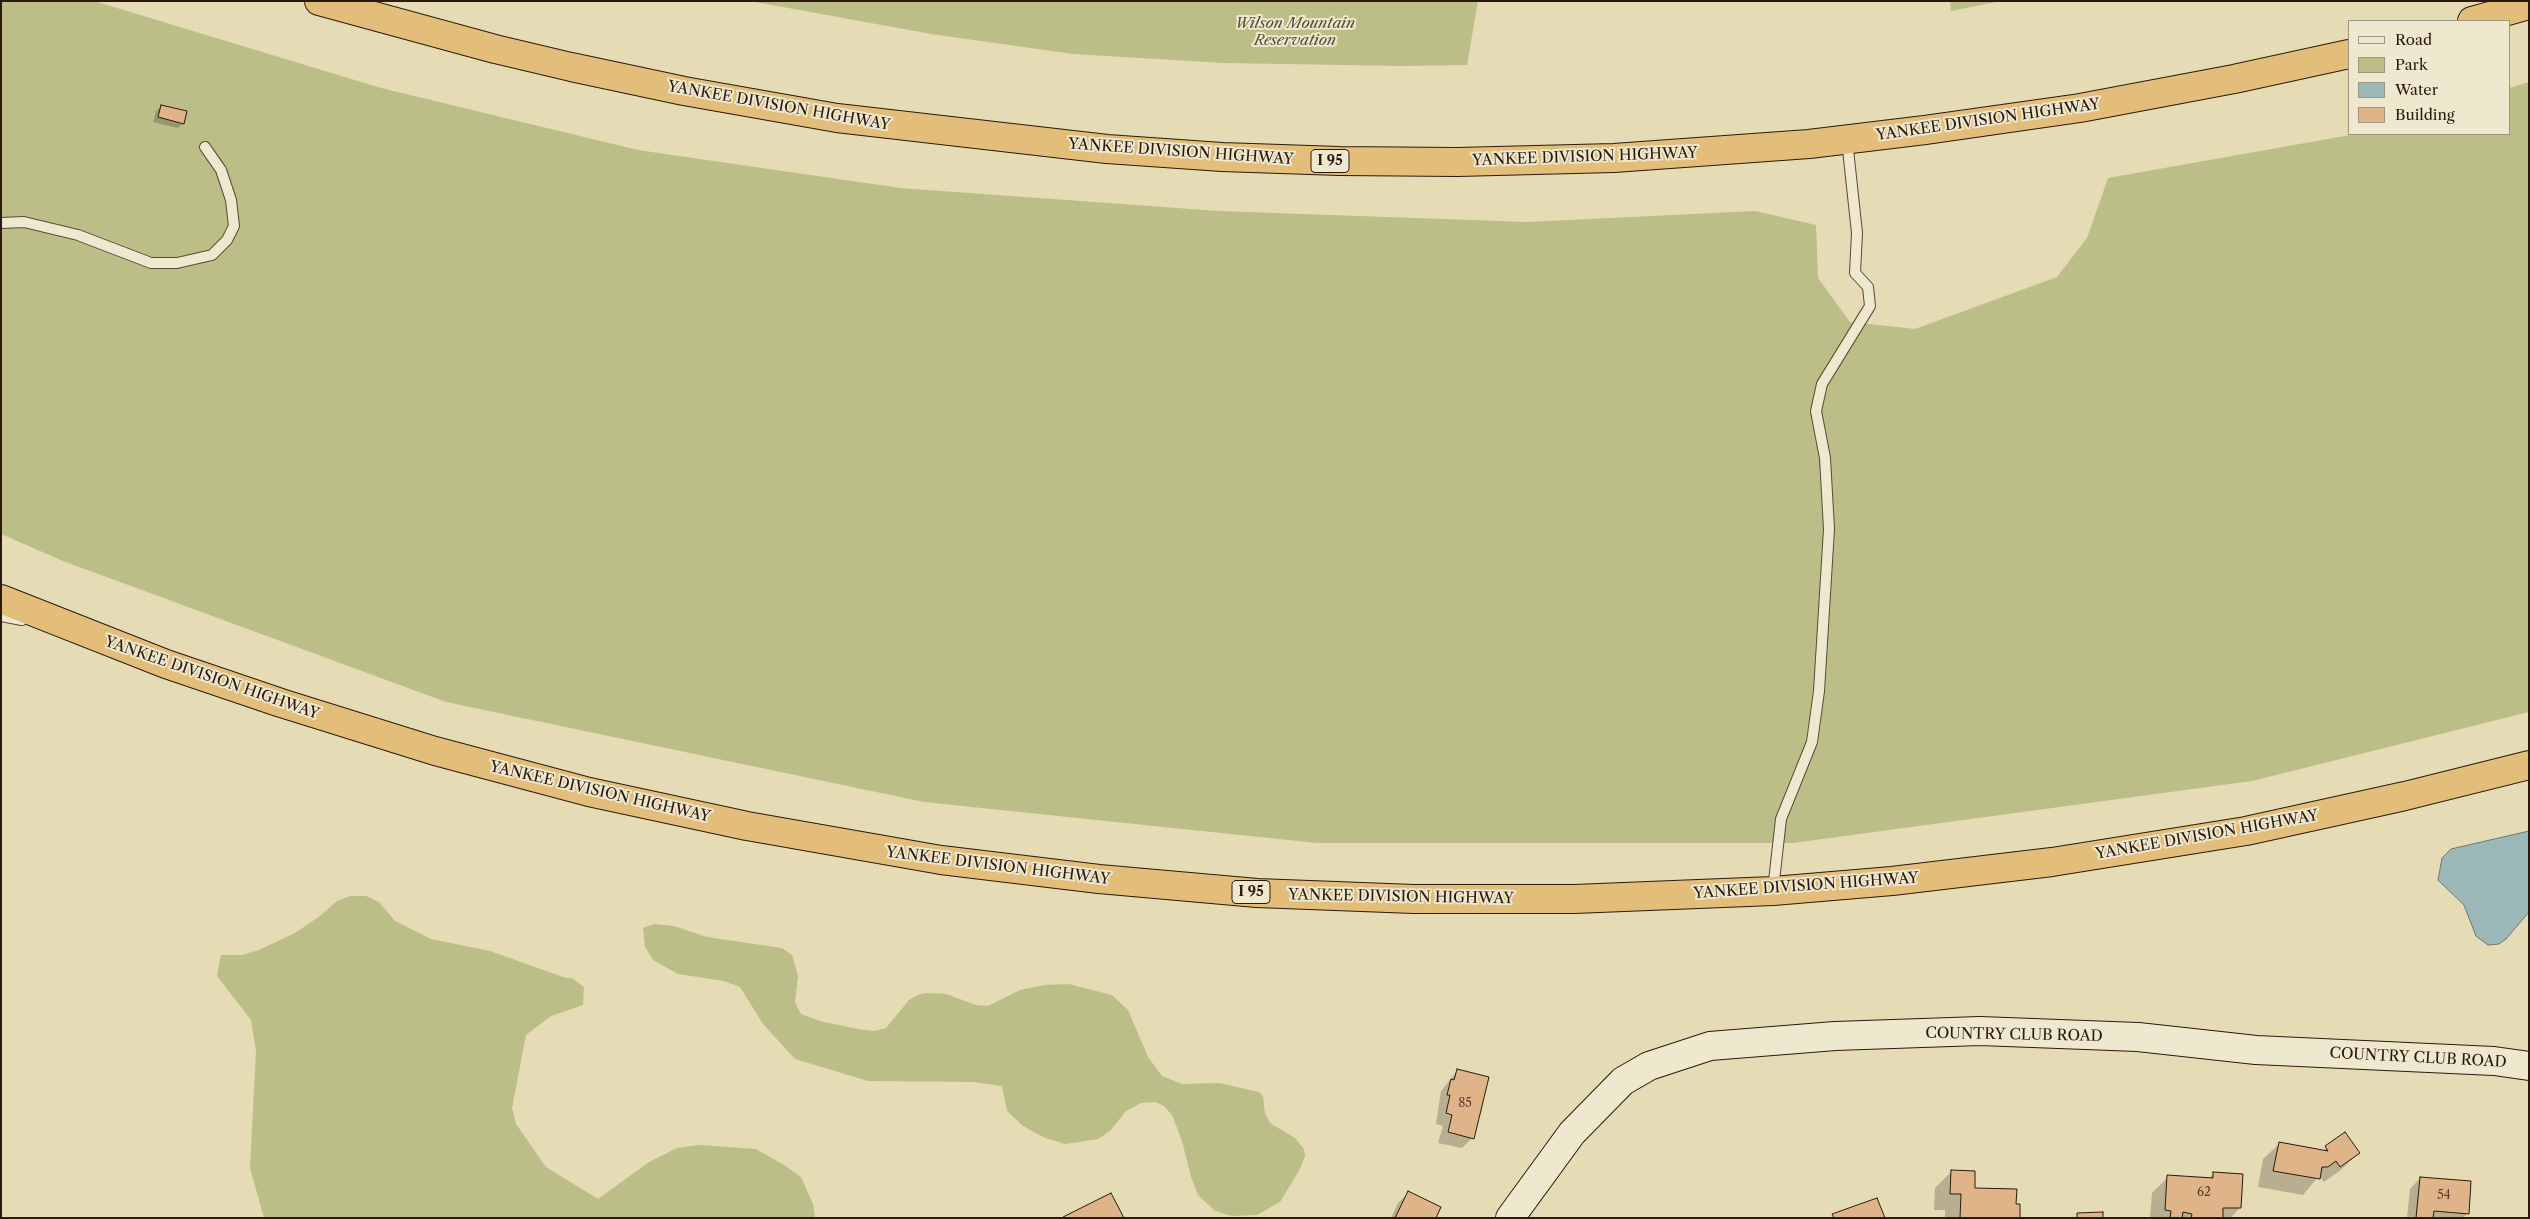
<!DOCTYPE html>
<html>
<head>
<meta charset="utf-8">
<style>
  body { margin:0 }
  #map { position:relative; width:2530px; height:1219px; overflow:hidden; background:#e5dbb5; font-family:"Libre Caslon Text",serif }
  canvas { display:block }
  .frame { position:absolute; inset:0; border:2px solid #2c180f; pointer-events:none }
  .legend { position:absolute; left:2348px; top:20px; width:162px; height:115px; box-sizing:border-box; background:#eee8cf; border:1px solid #a09582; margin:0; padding:6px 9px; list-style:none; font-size:15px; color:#2c180f }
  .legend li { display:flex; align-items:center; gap:10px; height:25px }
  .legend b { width:25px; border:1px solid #a09582 }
</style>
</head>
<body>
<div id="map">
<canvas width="2530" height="1219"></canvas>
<div class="frame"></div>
<ul class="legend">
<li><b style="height:6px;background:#eee8cf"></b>Road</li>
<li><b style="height:14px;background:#bcbe88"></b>Park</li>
<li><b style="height:14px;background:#9cb8b9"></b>Water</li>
<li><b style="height:14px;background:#dfb489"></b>Building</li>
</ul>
</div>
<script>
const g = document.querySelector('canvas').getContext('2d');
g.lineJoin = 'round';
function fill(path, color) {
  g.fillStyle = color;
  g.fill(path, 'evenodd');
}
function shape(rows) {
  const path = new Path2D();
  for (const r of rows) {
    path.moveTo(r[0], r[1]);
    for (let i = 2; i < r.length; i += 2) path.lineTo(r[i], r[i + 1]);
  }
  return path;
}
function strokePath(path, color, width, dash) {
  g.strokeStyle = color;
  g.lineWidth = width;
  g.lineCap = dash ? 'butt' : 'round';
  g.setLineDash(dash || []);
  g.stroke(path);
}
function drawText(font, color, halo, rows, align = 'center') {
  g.font = font + ' "Libre Caslon Text",serif';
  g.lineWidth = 4;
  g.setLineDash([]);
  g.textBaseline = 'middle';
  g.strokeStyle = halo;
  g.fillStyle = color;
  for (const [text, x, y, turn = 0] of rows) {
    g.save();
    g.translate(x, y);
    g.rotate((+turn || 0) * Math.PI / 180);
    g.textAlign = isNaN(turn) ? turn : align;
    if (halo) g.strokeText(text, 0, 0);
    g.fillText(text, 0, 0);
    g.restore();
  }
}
fill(shape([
  [1,1,94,1,381,88,638,150,900,188,1219,211,1527,222,1755,211,1816,225,1818,278,1850,322,1915,329,2057,277,2087,238,2108,178,2356,134,2509,134,2509,88,2529,82,2529,712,2252,781,1793,843,1317,843,924,802,446,702,63,561,1,534],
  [750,1,1478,1,1467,65,1403,66,1224,63,1073,54,931,34],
  [1950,1,2001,1,1951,11],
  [350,896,366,896,379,902,395,921,431,939,490,951,566,978,572,978,584,987,583,1005,551,1016,526,1035,512,1108,516,1124,546,1167,598,1199,649,1162,677,1148,699,1145,756,1149,784,1165,801,1177,813,1204,815,1218,264,1218,250,1168,256,1051,251,1020,217,976,221,955,242,955,259,950,295,933,320,916,337,901],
  [654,924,674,926,707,937,782,948,792,955,798,976,795,1002,801,1014,820,1021,858,1029,874,1031,886,1028,909,1000,918,995,926,993,946,994,976,1005,988,1006,1020,990,1045,985,1069,984,1112,995,1128,1010,1148,1057,1162,1076,1182,1084,1219,1083,1259,1092,1263,1097,1265,1113,1270,1123,1295,1138,1304,1149,1305,1156,1300,1169,1280,1202,1257,1215,1232,1216,1215,1211,1198,1195,1191,1177,1182,1141,1172,1115,1164,1106,1155,1102,1141,1103,1126,1111,1110,1131,1098,1139,1065,1144,1043,1137,1023,1126,1007,1111,1002,1086,973,1082,868,1081,795,1059,763,1024,740,987,724,981,678,974,653,960,645,947,643,928]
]), '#bcbe88');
const water = shape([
  [2529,831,2529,912,2506,939,2499,944,2488,945,2476,936,2464,905,2438,880,2442,858,2451,849,2529,831]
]);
fill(water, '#9cb8b9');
strokePath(water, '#6f7875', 1);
fill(shape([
  [161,106,183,123,178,128,153,122,156,111],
  [1457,1071,1472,1138,1462,1148,1438,1143,1443,1126,1436,1124,1441,1091],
  [2345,1134,2358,1153,2342,1169,2324,1182,2319,1176,2303,1195,2258,1187,2263,1159,2279,1144,2322,1151],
  [1951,1172,1974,1189,2015,1205,2018,1218,1945,1218,1945,1210,1934,1210,1935,1188],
  [2214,1173,2240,1208,2230,1218,2150,1218,2152,1193,2168,1177,2208,1179],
  [2420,1178,2468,1213,2463,1218,2407,1218,2410,1189],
  [1408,1193,1435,1218,1391,1218,1398,1203]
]), '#0003');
const building = shape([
  [161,105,187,111,184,124,158,117,161,105],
  [1457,1069,1489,1077,1474,1139,1448,1132,1452,1115,1446,1113,1450,1095,1447,1095,1451,1079,1454,1080,1457,1069],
  [2345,1132,2360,1153,2340,1167,2336,1161,2328,1167,2322,1167,2320,1179,2273,1171,2279,1142,2328,1151,2325,1146,2345,1132],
  [1951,1170,1975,1171,1975,1188,2017,1189,2016,1204,2020,1204,2020,1218,1960,1218,1961,1194,1950,1194,1951,1170],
  [2213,1172,2243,1174,2241,1208,2223,1208,2223,1218,2191,1218,2192,1214,2183,1212,2182,1218,2170,1218,2171,1211,2165,1210,2167,1175,2213,1178,2213,1172],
  [2420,1177,2471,1181,2469,1214,2434,1211,2433,1218,2416,1218,2420,1177],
  [1408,1191,1441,1207,1436,1218,1395,1218,1408,1191],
  [1111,1193,1124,1218,1064,1218,1063,1217,1111,1193],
  [1877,1198,1885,1218,1834,1218,1832,1214,1877,1198],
  [2103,1212,2103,1218,2077,1218,2077,1213,2103,1212]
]);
fill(building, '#dfb489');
strokePath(building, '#2c180f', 1);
const lane = shape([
  [1,223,24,222,78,235,151,263,177,263,212,255,227,240,234,226,231,200,221,170,205,147],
  [1,616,22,620],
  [1773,890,1781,819,1812,742,1819,691,1829,529,1825,458,1816,411,1822,384,1870,306,1868,287,1855,273,1857,233,1847,140]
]);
const secondary = shape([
  [1510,1218,1572,1133,1623,1081,1649,1066,1710,1046,1835,1036,1980,1031,2138,1037,2256,1050,2494,1061,2529,1066]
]);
const highway = shape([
  [319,1,495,49,571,67,684,91,837,118,1107,149,1222,157,1339,161,1457,162,1614,158,1809,144,1925,130,2080,108,2234,79,2349,54],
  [2472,21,2529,5],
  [1,599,166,664,281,703,435,751,589,792,747,826,941,860,1099,879,1257,893,1414,899,1574,899,1773,891,1892,881,2052,862,2246,831,2405,796,2529,765]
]);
strokePath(lane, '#5a4938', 12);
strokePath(secondary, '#2c180f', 30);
strokePath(highway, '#2c180f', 30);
strokePath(lane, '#eee8cf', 10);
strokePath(secondary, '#eee8cf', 28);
strokePath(highway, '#e2be7a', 28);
drawText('12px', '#593f2e', null, [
  ["85",1465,1104],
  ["62",2204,1193],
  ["54",2444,1196]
]);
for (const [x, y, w] of [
  [1330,161,38],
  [1251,892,38]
]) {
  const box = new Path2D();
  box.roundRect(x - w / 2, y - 11.5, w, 23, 4);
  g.fillStyle = '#eee8cf';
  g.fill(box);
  strokePath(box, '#2c180f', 1);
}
drawText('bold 14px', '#2c180f', null, [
  ["I 95",1330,161],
  ["I 95",1251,892]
]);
drawText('italic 15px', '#574a33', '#eee8cf', [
  ["Wilson Mountain",1295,24],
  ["Reservation",1295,41]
]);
drawText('15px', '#2c180f', '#eee8cf', [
  ["YANKEE DIVISION HIGHWAY",779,106,10],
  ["YANKEE DIVISION HIGHWAY",1988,120,-8],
  ["YANKEE DIVISION HIGHWAY",1181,152,4],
  ["YANKEE DIVISION HIGHWAY",1585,157,-2],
  ["YANKEE DIVISION HIGHWAY",212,678,19],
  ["YANKEE DIVISION HIGHWAY",600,792,13],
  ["YANKEE DIVISION HIGHWAY",2207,835,-10],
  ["YANKEE DIVISION HIGHWAY",998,866,7],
  ["YANKEE DIVISION HIGHWAY",1806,886,-4],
  ["YANKEE DIVISION HIGHWAY",1401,897,1],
  ["COUNTRY CLUB ROAD",2014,1035,1],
  ["COUNTRY CLUB ROAD",2418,1058,3]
]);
</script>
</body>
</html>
